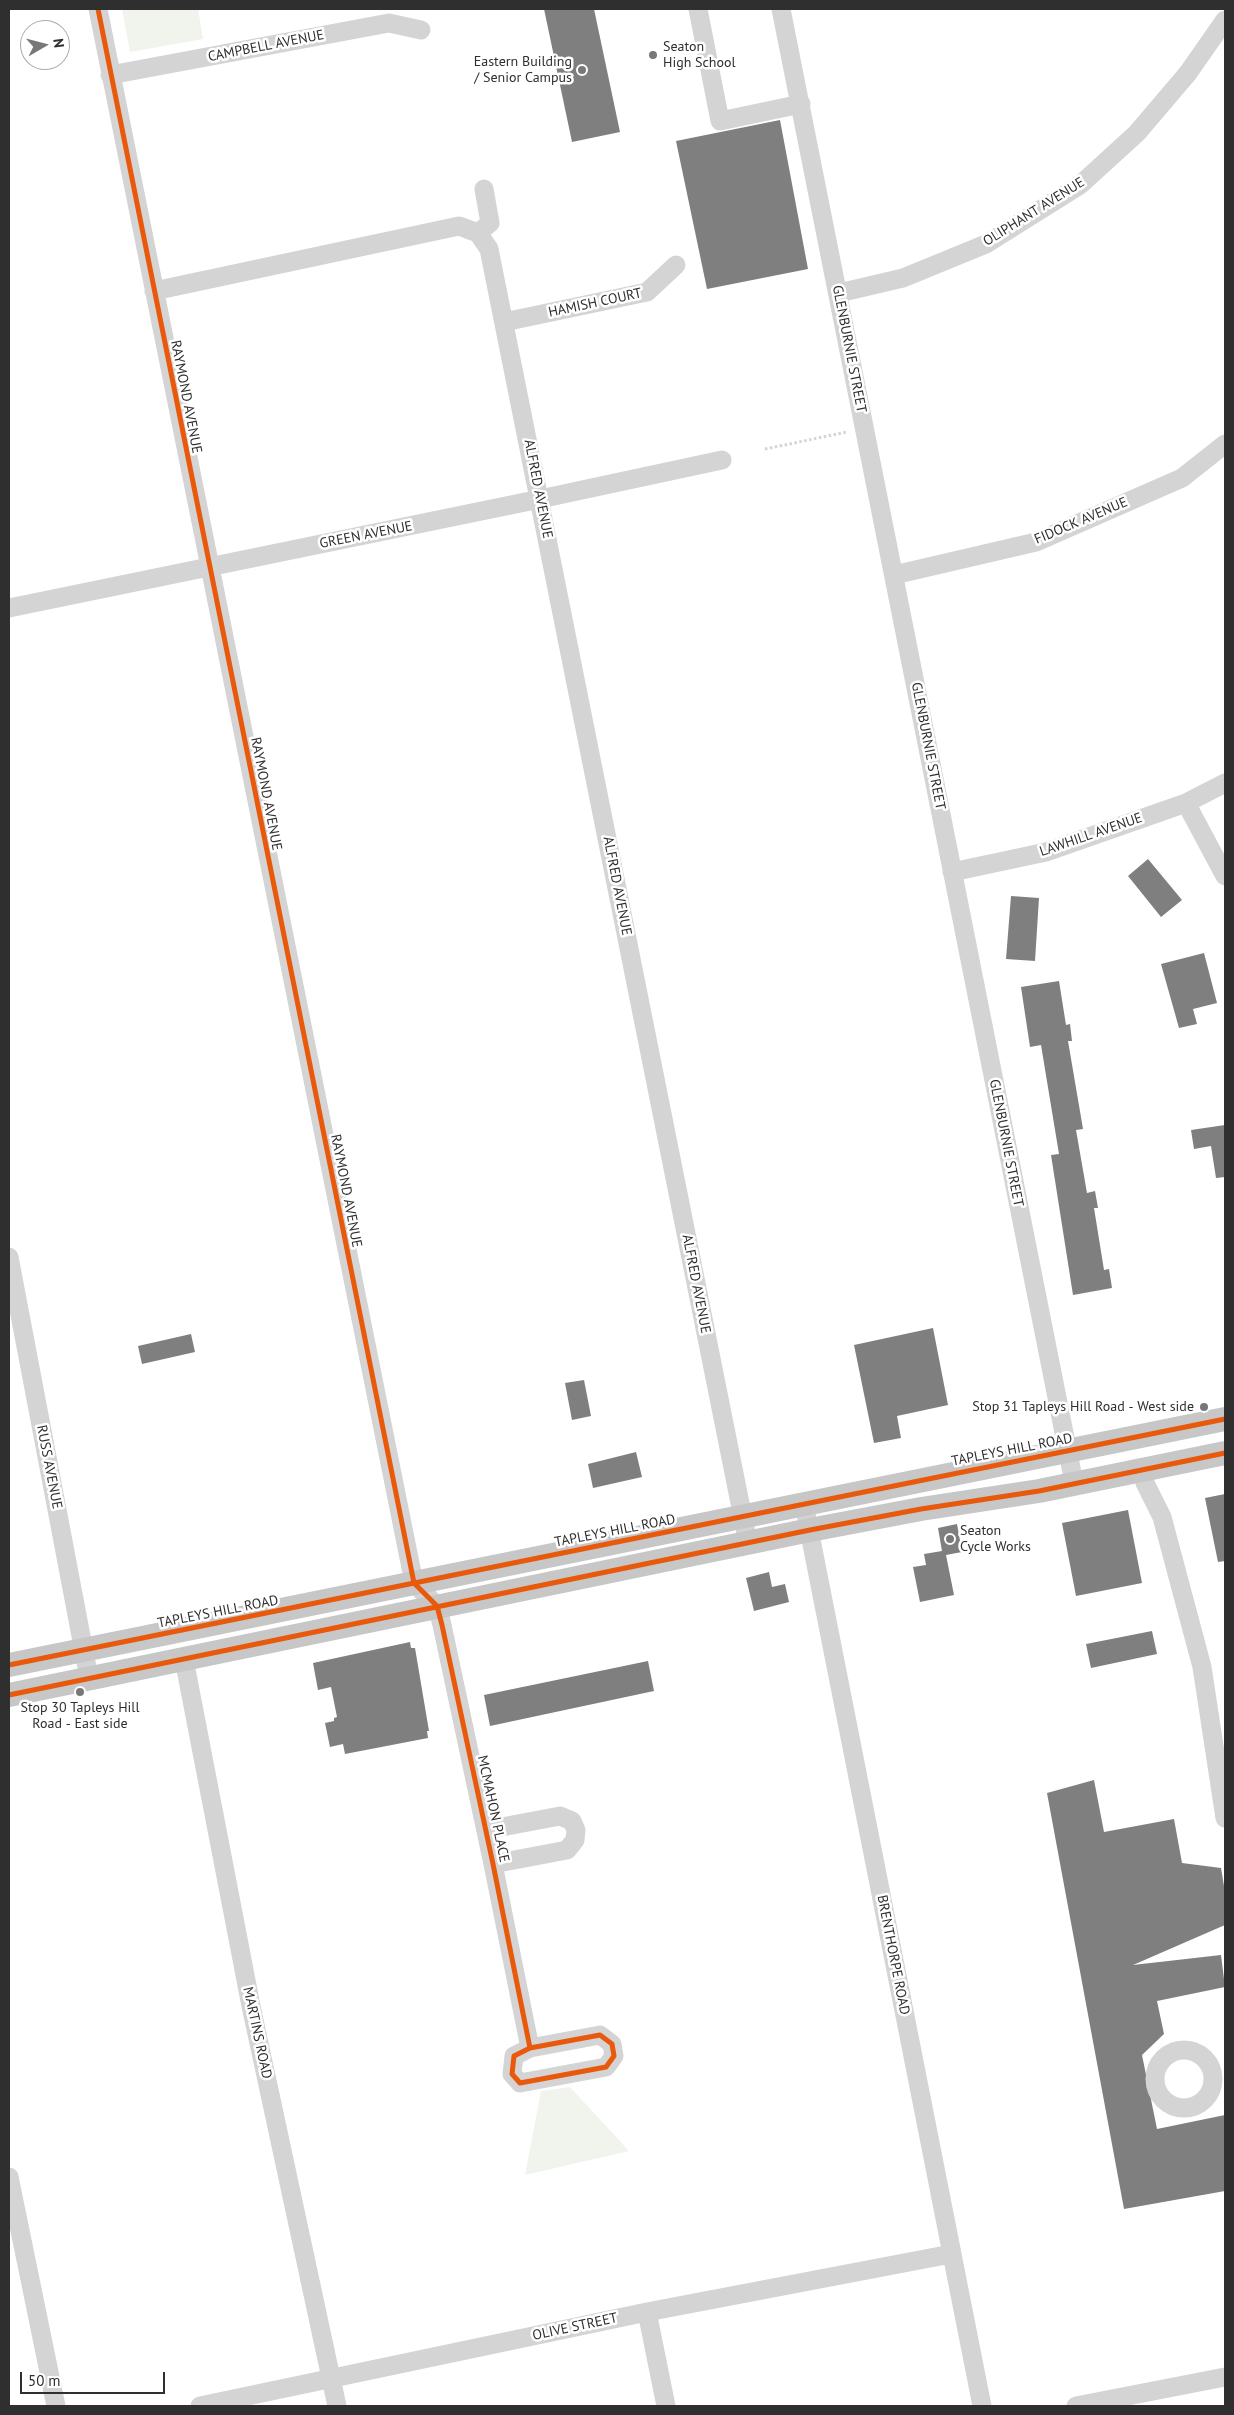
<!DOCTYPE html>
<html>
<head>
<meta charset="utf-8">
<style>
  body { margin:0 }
  #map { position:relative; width:1234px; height:2415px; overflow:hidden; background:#fff; font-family:"PT Sans",sans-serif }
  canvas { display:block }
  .frame { position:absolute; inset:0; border:10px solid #2f2f2f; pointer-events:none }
  .north { position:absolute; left:20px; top:20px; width:50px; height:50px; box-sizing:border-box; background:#fff; border:1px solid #acacac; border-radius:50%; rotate:82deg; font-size:14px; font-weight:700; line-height:20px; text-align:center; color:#2f2f2f }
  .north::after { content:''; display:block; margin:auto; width:18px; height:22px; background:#787878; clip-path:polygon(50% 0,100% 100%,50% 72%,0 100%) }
  .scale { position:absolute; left:20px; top:2372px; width:145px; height:22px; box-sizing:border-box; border:2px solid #2f2f2f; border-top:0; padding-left:6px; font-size:15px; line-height:18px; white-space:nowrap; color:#2f2f2f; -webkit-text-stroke:4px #fff; paint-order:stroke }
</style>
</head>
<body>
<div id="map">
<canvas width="1234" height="2415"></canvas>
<div class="frame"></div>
<div class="north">N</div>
<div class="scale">50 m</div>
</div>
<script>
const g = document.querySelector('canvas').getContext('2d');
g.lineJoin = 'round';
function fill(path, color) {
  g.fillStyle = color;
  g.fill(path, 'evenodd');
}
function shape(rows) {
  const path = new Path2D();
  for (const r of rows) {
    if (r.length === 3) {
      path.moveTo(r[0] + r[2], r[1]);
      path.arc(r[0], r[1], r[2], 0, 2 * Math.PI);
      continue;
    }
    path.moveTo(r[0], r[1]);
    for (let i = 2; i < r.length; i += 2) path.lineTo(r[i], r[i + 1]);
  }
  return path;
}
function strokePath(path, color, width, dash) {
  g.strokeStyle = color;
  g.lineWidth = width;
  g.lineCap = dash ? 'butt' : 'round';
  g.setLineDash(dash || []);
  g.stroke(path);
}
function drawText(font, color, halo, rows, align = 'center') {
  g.font = font + ' "PT Sans",sans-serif';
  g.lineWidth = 5;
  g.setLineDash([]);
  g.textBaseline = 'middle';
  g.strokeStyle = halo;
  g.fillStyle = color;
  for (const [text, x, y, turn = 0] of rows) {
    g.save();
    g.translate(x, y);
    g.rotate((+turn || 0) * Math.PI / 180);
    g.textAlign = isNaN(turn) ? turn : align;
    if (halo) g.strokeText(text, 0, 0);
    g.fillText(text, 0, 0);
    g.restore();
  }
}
fill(shape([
  [122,9,198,9,203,39,130,52],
  [570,2087,629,2151,525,2175,541,2091]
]), '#f1f4ec');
fill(shape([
  [544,9,594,9,620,132,572,142],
  [780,120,808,269,707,289,676,141],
  [1148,859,1182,900,1161,917,1128,876],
  [1011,896,1039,898,1035,961,1006,959],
  [1204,953,1217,1003,1193,1009,1197,1024,1179,1028,1161,964],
  [1059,981,1066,1025,1070,1024,1072,1041,1068,1041,1083,1129,1076,1130,1087,1193,1095,1191,1098,1208,1094,1208,1104,1270,1109,1269,1112,1288,1073,1295,1051,1155,1059,1154,1041,1045,1030,1047,1021,987],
  [1225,1125,1225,1177,1216,1178,1211,1146,1194,1149,1191,1130],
  [933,1328,948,1405,897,1416,901,1438,874,1443,854,1345],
  [191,1334,195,1352,142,1364,138,1346],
  [584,1380,591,1416,572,1420,565,1383],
  [636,1452,642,1477,593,1488,588,1464],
  [1225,1494,1225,1561,1218,1562,1205,1498],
  [1128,1510,1142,1583,1076,1596,1062,1523],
  [957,1524,962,1552,946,1555,954,1595,920,1602,913,1567,926,1565,924,1554,942,1551,938,1528],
  [769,1572,772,1587,785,1584,789,1602,754,1611,746,1578],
  [1152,1631,1157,1654,1091,1668,1086,1644],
  [410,1642,411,1648,415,1648,429,1731,427,1731,428,1738,345,1754,343,1744,330,1747,325,1723,334,1721,334,1718,337,1717,331,1687,318,1690,313,1663],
  [648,1661,654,1691,490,1726,484,1695],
  [1094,1780,1104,1832,1174,1819,1182,1863,1221,1868,1225,1892,1225,1925,1133,1965,1221,1955,1225,1987,1157,2001,1164,2034,1142,2055,1157,2129,1225,2115,1225,2191,1124,2209,1047,1793]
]), '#7f7f7f');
strokePath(shape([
  [765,449,847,432]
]), '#d4d4d4', 3, [2.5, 2.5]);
strokePath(shape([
  [98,9,414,1583,437,1606,442,1625,493,1864,530,2048,514,2056,512,2074,520,2083,606,2067,614,2056,612,2044,600,2035,530,2048],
  [698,9,720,121,801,104],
  [781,9,1074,1483],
  [110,75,389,23,421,30],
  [478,233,490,223,484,189],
  [154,291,459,226,478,233,489,249,748,1543],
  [839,293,903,278,986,244,1080,185,1137,133,1188,73,1225,20],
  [504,322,647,292,676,265],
  [894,575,1036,542,1182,478,1225,444],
  [9,608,540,499,722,460],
  [1186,803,1225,876],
  [952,872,1046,852,1186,803,1225,783],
  [9,1257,89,1678],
  [1141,1470,1145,1483,1162,1517,1202,1667,1225,1818],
  [804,1504,982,2406],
  [184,1659,251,2006,337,2406],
  [486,1830,560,1816,572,1821,576,1830,575,1840,567,1850,493,1864],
  [1184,2079,29],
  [9,2177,56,2406],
  [647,2312,666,2406],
  [200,2406,647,2312,951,2254],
  [1076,2406,1225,2377]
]), '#d4d4d4', 19);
strokePath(shape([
  [9,1665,1225,1419],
  [9,1695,810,1530,921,1509,1039,1491,1225,1453]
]), '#c7c7c7', 24);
strokePath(shape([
  [98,9,414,1583,437,1606,442,1625,493,1864,530,2048,514,2056,512,2074,520,2083,606,2067,614,2056,612,2044,600,2035,530,2048],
  [9,1665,1225,1419],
  [9,1695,810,1530,921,1509,1039,1491,1225,1453]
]), '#e8590c', 5);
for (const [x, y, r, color] of [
  [653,55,5,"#787878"],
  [582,70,5,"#787878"],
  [1204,1407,5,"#787878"],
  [950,1539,5,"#787878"],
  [80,1692,5,"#787878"]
]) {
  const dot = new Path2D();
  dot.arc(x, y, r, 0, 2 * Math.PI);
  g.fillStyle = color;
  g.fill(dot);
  strokePath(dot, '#fff', 2);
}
drawText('14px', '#2f2f2f', '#fff', [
  ["CAMPBELL AVENUE",266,46,-11],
  ["OLIPHANT AVENUE",1034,212,-32],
  ["HAMISH COURT",595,303,-12],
  ["GLENBURNIE STREET",849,349,79],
  ["RAYMOND AVENUE",186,397,79],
  ["ALFRED AVENUE",538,489,79],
  ["FIDOCK AVENUE",1081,521,-23],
  ["GREEN AVENUE",366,535,-11],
  ["GLENBURNIE STREET",928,746,79],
  ["RAYMOND AVENUE",266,794,79],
  ["LAWHILL AVENUE",1091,835,-19],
  ["ALFRED AVENUE",617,886,79],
  ["GLENBURNIE STREET",1006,1143,79],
  ["RAYMOND AVENUE",346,1191,79],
  ["ALFRED AVENUE",696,1284,79],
  ["TAPLEYS HILL ROAD",1012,1450,-11],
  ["RUSS AVENUE",49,1467,79],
  ["TAPLEYS HILL ROAD",615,1531,-11],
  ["TAPLEYS HILL ROAD",218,1612,-11],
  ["MCMAHON PLACE",493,1809,78],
  ["BRENTHORPE ROAD",893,1955,79],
  ["MARTINS ROAD",257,2033,78],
  ["OLIVE STREET",575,2327,-12]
]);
drawText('14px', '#2f2f2f', '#fff', [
  ["Seaton",663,47],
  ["High School",663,63],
  ["Eastern Building",572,62,"right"],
  ["/ Senior Campus",572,78,"right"],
  ["Stop 31 Tapleys Hill Road - West side",1194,1407,"right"],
  ["Seaton",960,1531],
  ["Cycle Works",960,1547],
  ["Stop 30 Tapleys Hill",80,1708,"center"],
  ["Road - East side",80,1724,"center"]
], 'left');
</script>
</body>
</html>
